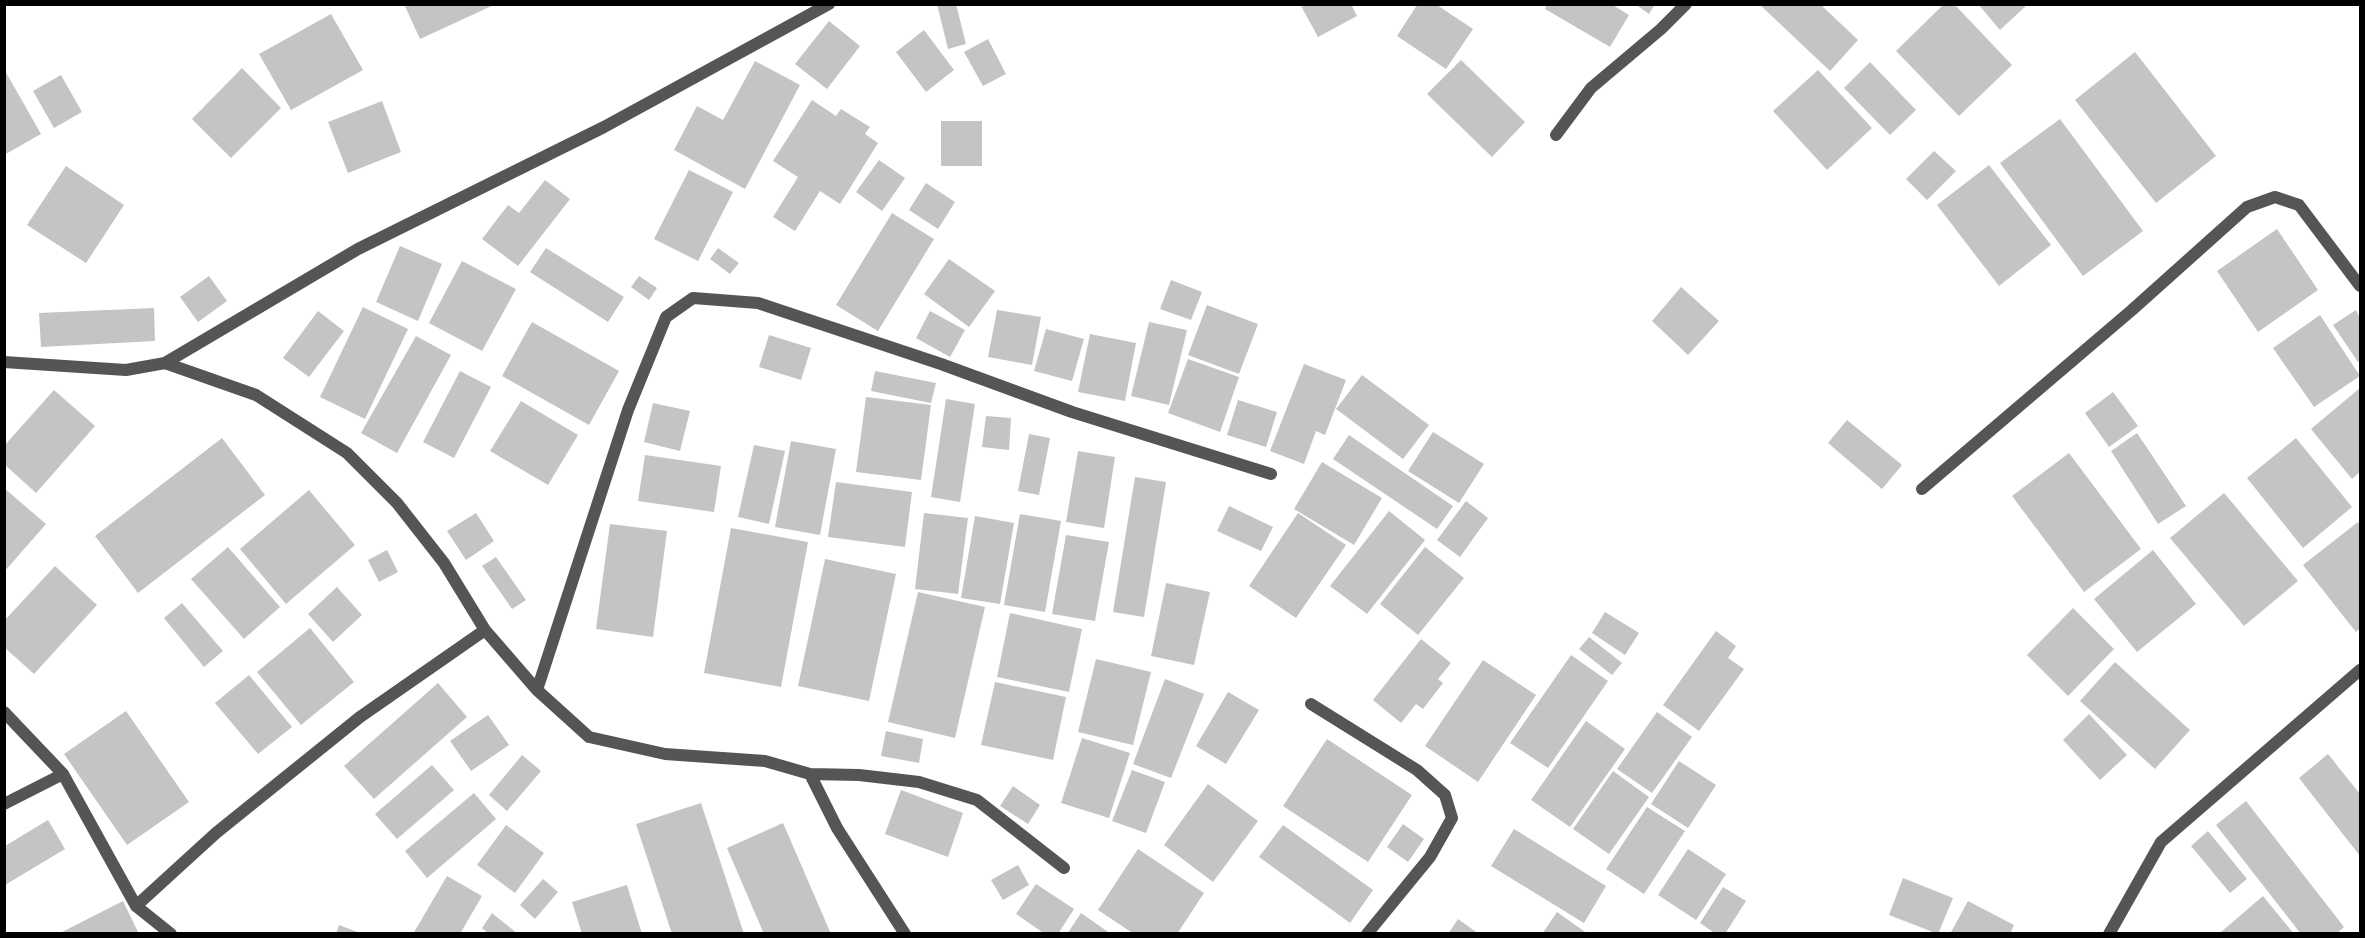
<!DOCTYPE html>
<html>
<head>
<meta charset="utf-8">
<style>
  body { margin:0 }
  #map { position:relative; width:2365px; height:938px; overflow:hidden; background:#fff; font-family:"Alegreya Sans",sans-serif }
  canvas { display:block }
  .frame { position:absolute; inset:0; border:6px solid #000; pointer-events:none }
</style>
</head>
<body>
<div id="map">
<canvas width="2365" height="938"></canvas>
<div class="frame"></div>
</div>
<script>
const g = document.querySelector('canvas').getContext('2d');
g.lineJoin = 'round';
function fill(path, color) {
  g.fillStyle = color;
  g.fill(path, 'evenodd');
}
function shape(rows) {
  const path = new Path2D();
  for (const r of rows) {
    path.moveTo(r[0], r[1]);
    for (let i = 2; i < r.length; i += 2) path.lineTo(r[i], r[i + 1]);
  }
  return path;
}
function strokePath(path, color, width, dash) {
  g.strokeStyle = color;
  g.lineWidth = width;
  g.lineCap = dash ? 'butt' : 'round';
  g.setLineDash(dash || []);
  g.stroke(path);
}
fill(shape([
  [404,4,496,4,420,39],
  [937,4,956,4,966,44,948,49],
  [1300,4,1351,4,1357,16,1318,37],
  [1547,4,1611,4,1629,15,1610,47,1545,9],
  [1635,4,1655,4,1649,14],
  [1759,4,1820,4,1858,40,1830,71],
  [1944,4,1954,4,2012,65,1959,116,1896,51],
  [1978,4,2028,4,2000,30],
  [1417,5,1437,5,1473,29,1446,69,1397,36],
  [331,14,363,70,291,110,259,54],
  [829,21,860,46,827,89,795,64],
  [924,30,954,70,926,92,896,52],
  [988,39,1006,74,983,86,964,52],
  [2135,52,2216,156,2156,203,2075,100],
  [1461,60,1525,122,1492,157,1427,94],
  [755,61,800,85,745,189,674,150,697,106,723,120],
  [1870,62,1916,110,1890,135,1844,88],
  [242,68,281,108,231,158,192,119],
  [4,69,41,134,4,155],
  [1818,70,1872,128,1827,170,1773,111],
  [61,75,82,112,54,128,33,91],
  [812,100,836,116,841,109,870,127,865,134,878,143,840,204,820,191,795,231,773,217,798,177,773,161],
  [382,101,401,152,348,173,328,122],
  [2060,119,2143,231,2083,276,2000,163],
  [941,121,982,121,982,166,941,166],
  [1934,151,1956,171,1927,200,1906,179],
  [879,160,905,178,882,211,856,192],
  [1989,165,2051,245,1999,286,1937,205],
  [66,166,124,205,86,263,27,225],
  [689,170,733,192,698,261,654,239],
  [545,180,570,199,518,266,482,239,508,205,519,213],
  [926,183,955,202,938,229,909,210],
  [892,213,934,239,878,331,836,305],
  [2277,229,2318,290,2258,332,2217,271],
  [400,246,442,264,418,321,376,302],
  [546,248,624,297,608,322,530,272],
  [718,248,739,263,730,274,710,259],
  [949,259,995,291,969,327,924,294],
  [462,261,516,289,482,351,429,323],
  [209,276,227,301,198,322,180,297],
  [639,276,657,288,649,300,631,287],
  [1171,280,1202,292,1191,320,1160,309],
  [1681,287,1719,321,1688,355,1652,321],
  [1207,305,1258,324,1239,374,1188,355],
  [363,307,408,329,365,419,320,397],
  [154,308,155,341,41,347,39,313],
  [997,310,1041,317,1032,365,988,357],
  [2356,310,2360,318,2360,361,2358,362,2333,325],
  [318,311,344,331,309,377,283,358],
  [930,311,965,330,950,357,916,338],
  [2320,315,2360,376,2314,407,2273,348],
  [532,322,619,371,589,425,502,376],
  [1149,322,1187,330,1169,405,1131,396],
  [1046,329,1084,339,1072,381,1034,371],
  [1090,334,1136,343,1125,401,1078,392],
  [769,335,811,348,801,380,759,367],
  [416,336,451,355,397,453,361,433],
  [1188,359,1239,377,1220,432,1168,413],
  [1304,364,1346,380,1325,435,1316,431,1304,464,1270,451],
  [460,371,491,387,454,458,423,442],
  [875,371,936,383,931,403,871,391],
  [1362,375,1429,425,1403,459,1336,409],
  [2360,388,2360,472,2352,479,2311,429],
  [54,390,95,426,36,493,4,464,4,446],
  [2113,392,2138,426,2109,447,2085,413],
  [866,397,931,405,921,480,856,472],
  [946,399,975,404,960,502,931,497],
  [1238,400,1277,412,1266,447,1227,435],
  [521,401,578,435,548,485,490,451],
  [653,403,690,411,680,451,644,442],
  [986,416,1011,418,1009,450,982,447],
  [1847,420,1902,465,1882,489,1828,443],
  [1433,432,1484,464,1459,503,1408,471],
  [2137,433,2186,506,2158,524,2111,451],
  [1029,434,1050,438,1039,495,1018,491],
  [1349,435,1453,506,1437,529,1333,459],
  [222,438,265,495,138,593,95,536],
  [2296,438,2352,507,2303,548,2247,478],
  [791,441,836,449,820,535,775,527],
  [754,445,785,451,769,524,738,517],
  [1078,451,1115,457,1104,528,1066,522],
  [2069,453,2141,549,2084,592,2012,496],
  [645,455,721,466,714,512,638,501],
  [1322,462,1382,498,1354,545,1294,509],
  [1135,477,1166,482,1144,617,1113,612],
  [836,482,912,492,905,547,828,537],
  [4,488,46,524,4,572],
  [309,490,355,545,286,604,240,549],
  [2224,493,2298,581,2244,626,2170,538],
  [1466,501,1488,518,1460,557,1437,540],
  [1229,506,1273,527,1261,551,1217,531],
  [1389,511,1425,540,1367,614,1330,586],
  [476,513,494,541,466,560,447,531],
  [924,513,968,518,958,594,915,589],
  [1298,513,1346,545,1296,618,1249,586],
  [1020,514,1061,521,1045,612,1004,605],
  [975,516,1014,523,1000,604,961,598],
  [2358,522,2360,526,2360,628,2356,632,2303,565],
  [610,524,667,531,653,637,596,629],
  [731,528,808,542,781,687,704,673],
  [1066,535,1109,542,1095,621,1052,614],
  [228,547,280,607,244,639,191,579],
  [1425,547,1464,578,1418,635,1380,604],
  [387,550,398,572,379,582,368,560],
  [2153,550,2196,604,2137,652,2094,599],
  [496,557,526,600,512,609,482,566],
  [825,559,896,574,869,701,798,686],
  [55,566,97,605,34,674,4,647,4,621],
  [1166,583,1210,592,1194,665,1151,656],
  [337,587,362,615,333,642,308,614],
  [918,592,985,607,955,738,888,722],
  [182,603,223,651,204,667,164,618],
  [2073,608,2114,649,2068,696,2027,655],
  [1605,612,1639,633,1625,655,1592,633],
  [1010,613,1082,629,1069,692,997,677],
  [310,628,354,682,301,725,257,672],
  [1716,631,1736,646,1728,658,1744,669,1699,731,1663,705],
  [1589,637,1622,663,1612,675,1579,649],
  [1421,639,1451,663,1438,679,1443,683,1423,709,1416,704,1401,723,1373,700],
  [1571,655,1608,681,1548,768,1510,743],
  [1096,659,1151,672,1133,745,1078,732],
  [1483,660,1536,695,1478,782,1425,746],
  [2115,662,2190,730,2155,769,2080,701],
  [249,675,292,727,258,754,215,703],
  [1165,679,1204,694,1171,778,1133,764],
  [995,682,1066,697,1053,760,981,745],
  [438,683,467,717,374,799,344,766],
  [1228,692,1259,710,1226,764,1196,746],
  [126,711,189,802,127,845,64,754],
  [1657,712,1692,737,1652,793,1617,769],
  [2089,714,2127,755,2100,780,2063,740],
  [488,715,509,745,471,771,450,741],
  [1586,721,1625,749,1570,827,1531,800],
  [886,731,923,739,919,763,881,756],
  [1082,738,1130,753,1109,818,1061,803],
  [1327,739,1412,795,1368,862,1283,806],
  [2328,754,2360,794,2360,856,2299,778],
  [522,755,541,771,507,811,489,795],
  [1679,761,1716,785,1688,828,1651,804],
  [432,765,454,790,397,839,375,814],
  [1132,770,1165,782,1146,833,1112,821],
  [1613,771,1649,797,1609,854,1573,829],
  [1208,784,1258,821,1213,882,1164,845],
  [1013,786,1040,805,1028,824,1000,806],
  [901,790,963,813,948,857,885,834],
  [474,793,496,819,427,878,405,851],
  [2246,801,2344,927,2336,934,2301,934,2216,825],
  [701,803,744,934,672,934,636,824],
  [1647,807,1685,831,1644,894,1606,869],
  [48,820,65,849,5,885,5,846],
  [783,823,831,934,764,934,727,848],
  [1403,824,1424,839,1408,862,1387,847],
  [506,825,544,853,515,893,477,865],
  [1283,825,1373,890,1350,923,1259,857],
  [1514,829,1606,886,1584,923,1491,866],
  [2208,831,2247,879,2230,893,2191,846],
  [1138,849,1204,893,1177,934,1134,934,1098,910],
  [1688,849,1726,874,1696,920,1658,895],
  [1018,865,1029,885,1003,900,991,880],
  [447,876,482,896,460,934,413,934],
  [1903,878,1953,898,1938,934,1889,915],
  [543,879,558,892,535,919,520,905],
  [1036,884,1074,909,1058,934,1045,934,1016,914],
  [627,885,642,934,582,934,572,902],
  [1723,887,1746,901,1725,934,1716,934,1700,923],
  [2263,896,2294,934,2223,934,2221,932],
  [123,901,139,934,58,934],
  [1968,901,2014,925,2010,934,1950,934],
  [1557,912,1588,934,1542,934],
  [492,913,518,934,489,934,482,928],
  [1081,913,1111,934,1067,934],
  [1458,919,1479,934,1448,934],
  [339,925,360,933,360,934,336,934]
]), '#c4c4c4');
strokePath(shape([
  [1556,135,1591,88,1661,29,1686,4],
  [4,362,126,370,165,363,358,249,604,127,829,4],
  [165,363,256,395,347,453,397,503,444,563,485,630,537,690,589,737,665,754,765,761,810,774,859,775,919,782,977,800,1064,868],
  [1922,489,2132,310,2247,207,2275,197,2299,205,2360,286],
  [537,690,628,410,666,317,693,298,758,303,941,364,1072,412,1271,474],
  [1311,704,1417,770,1445,795,1452,818,1430,857,1367,934],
  [4,712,63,774,136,906,171,934],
  [810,774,837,828,905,934],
  [4,804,63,774],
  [136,906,216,833,360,717,485,630],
  [2109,934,2161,842,2360,670]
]), '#555', 12);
</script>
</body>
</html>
